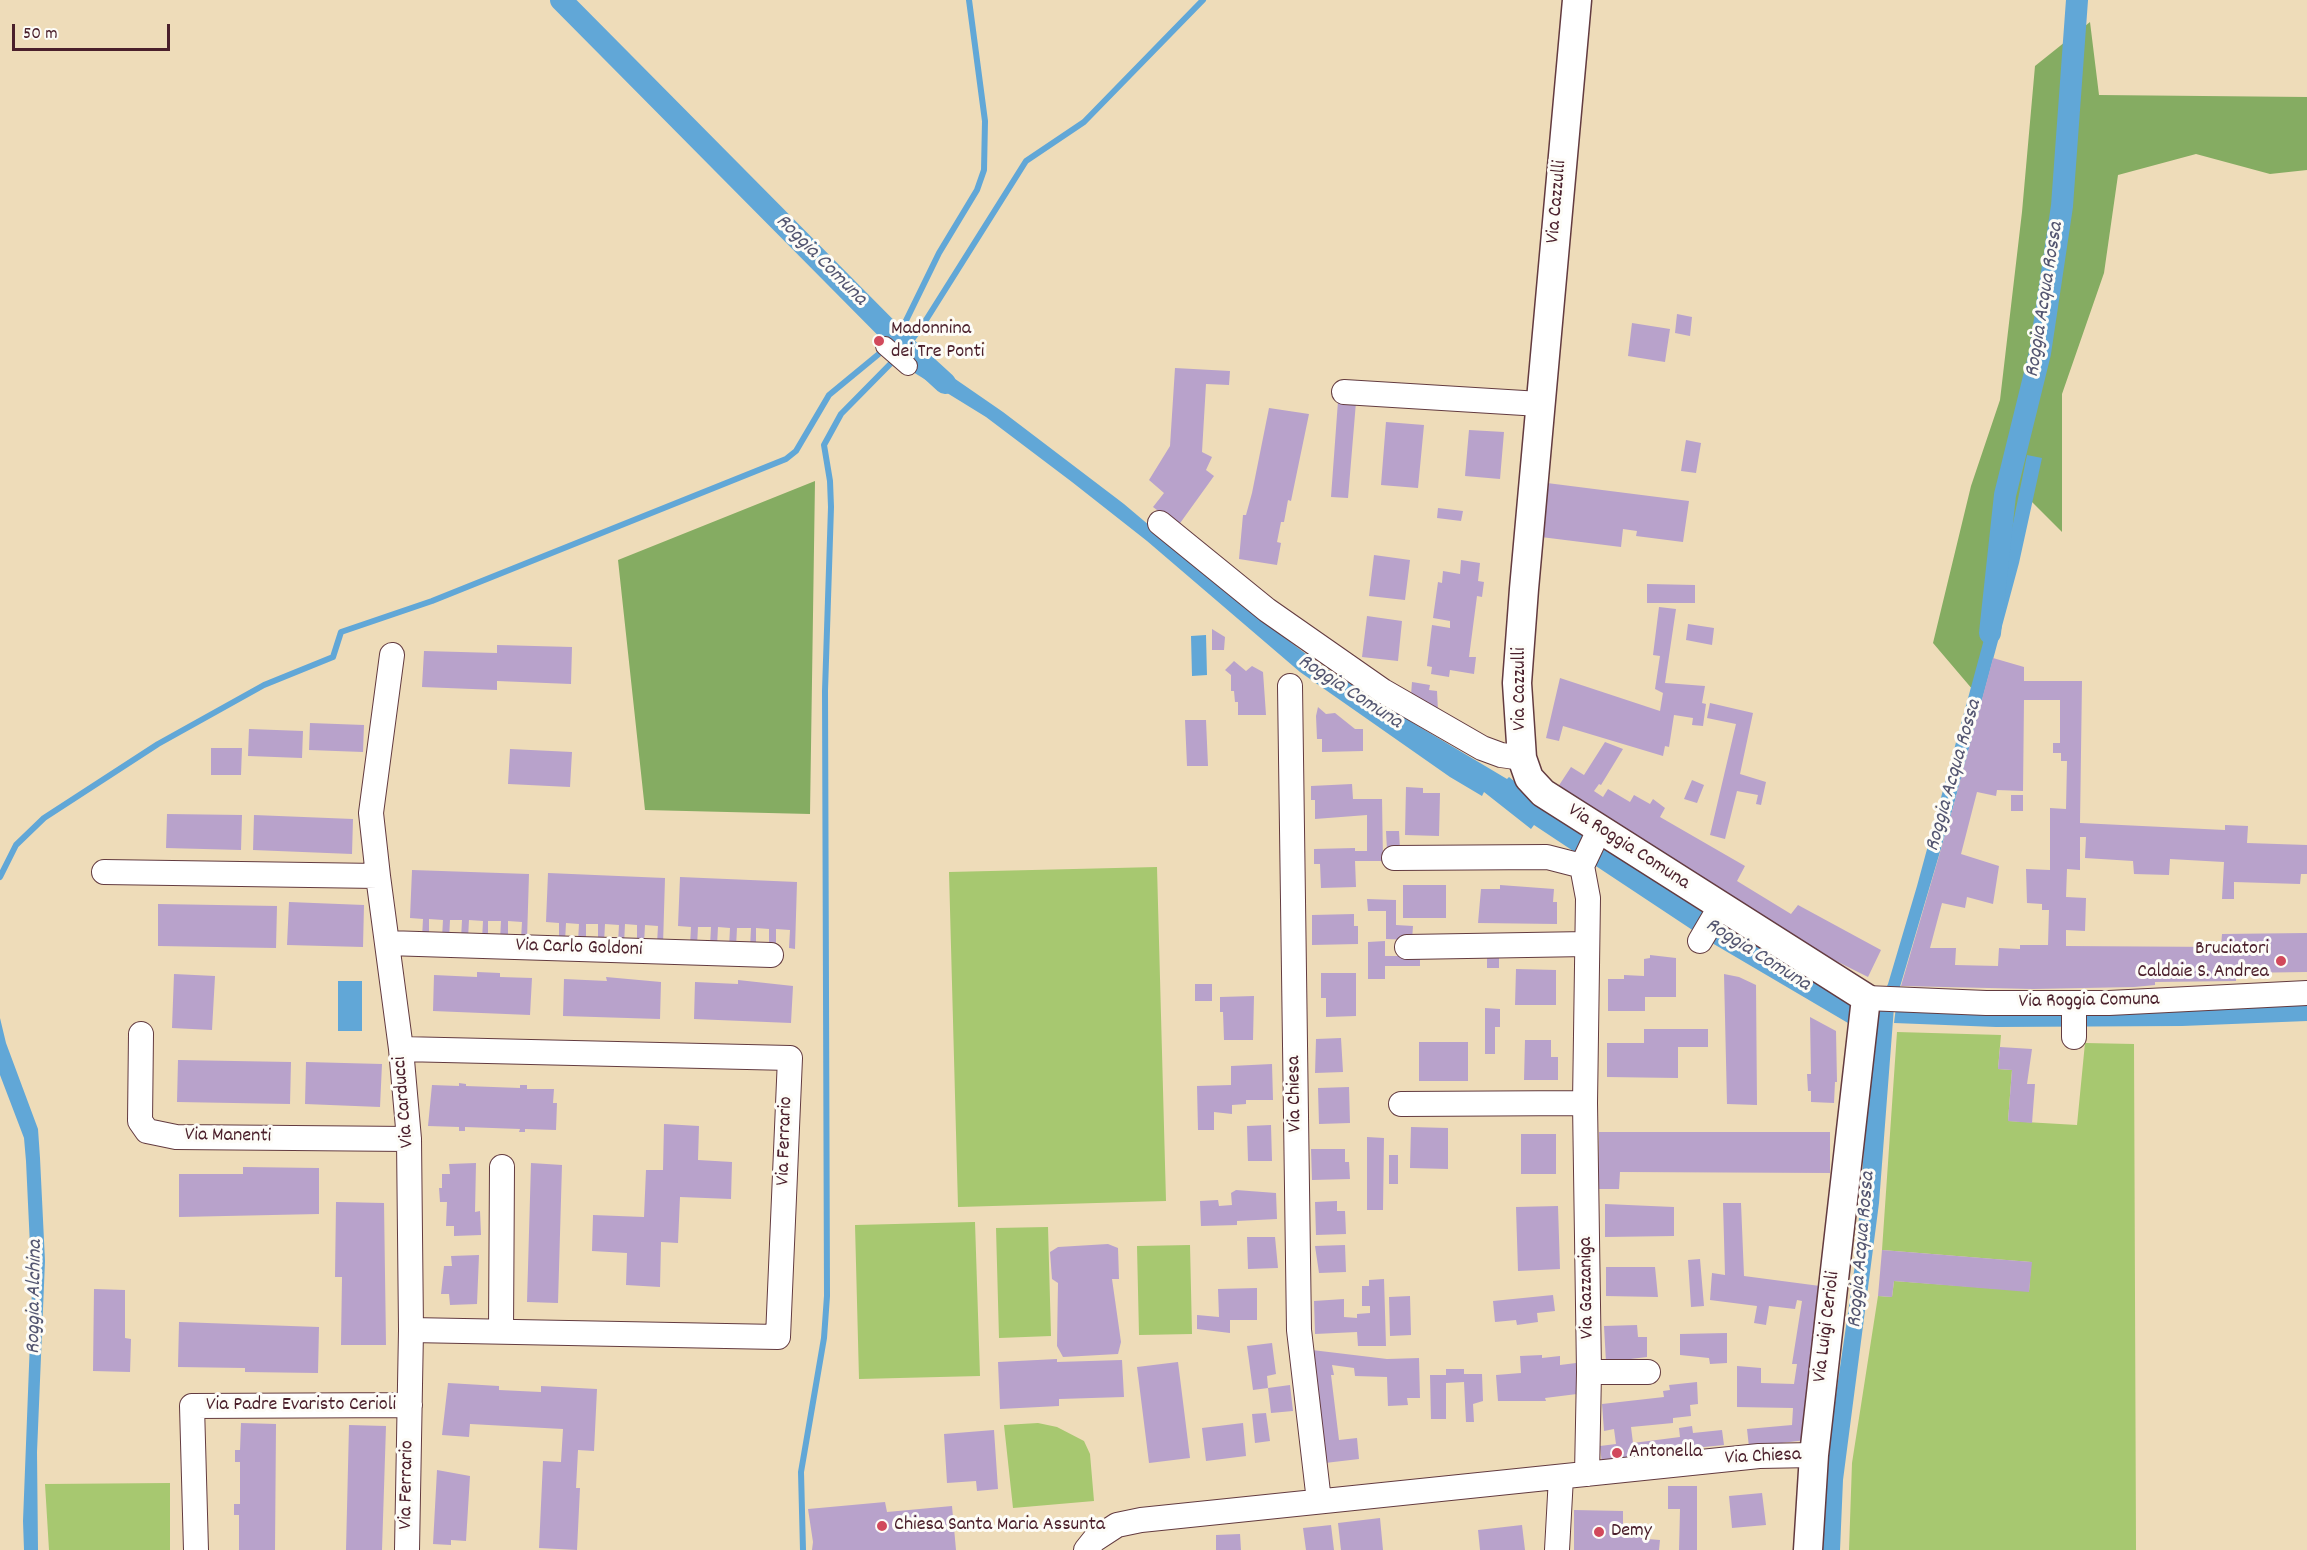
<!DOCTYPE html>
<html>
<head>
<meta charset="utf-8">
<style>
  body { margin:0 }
  #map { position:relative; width:2307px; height:1550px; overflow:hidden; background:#eedcb9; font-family:Dekko,sans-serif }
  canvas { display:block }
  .scale { position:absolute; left:12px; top:24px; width:158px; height:27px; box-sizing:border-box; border:3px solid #4a1f2b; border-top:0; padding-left:8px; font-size:18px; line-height:21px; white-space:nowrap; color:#4a1f2b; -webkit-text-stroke:4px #fdfcf7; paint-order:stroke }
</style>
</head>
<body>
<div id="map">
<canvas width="2307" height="1550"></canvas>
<div class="scale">50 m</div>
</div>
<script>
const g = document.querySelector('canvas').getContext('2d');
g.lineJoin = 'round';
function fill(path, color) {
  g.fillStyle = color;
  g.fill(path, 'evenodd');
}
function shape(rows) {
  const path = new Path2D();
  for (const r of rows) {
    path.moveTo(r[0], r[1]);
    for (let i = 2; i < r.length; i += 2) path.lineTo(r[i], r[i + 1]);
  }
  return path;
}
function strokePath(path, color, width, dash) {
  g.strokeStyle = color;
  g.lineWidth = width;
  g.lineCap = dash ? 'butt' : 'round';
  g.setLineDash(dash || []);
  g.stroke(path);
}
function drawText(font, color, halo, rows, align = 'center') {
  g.font = font + ' Dekko,sans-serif';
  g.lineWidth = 6;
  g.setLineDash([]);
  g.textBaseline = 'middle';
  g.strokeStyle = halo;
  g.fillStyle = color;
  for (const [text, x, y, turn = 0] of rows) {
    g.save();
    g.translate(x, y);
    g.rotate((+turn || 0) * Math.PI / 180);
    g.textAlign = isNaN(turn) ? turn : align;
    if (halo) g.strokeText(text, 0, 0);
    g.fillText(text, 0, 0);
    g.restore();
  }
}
fill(shape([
  [1157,867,1166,1201,958,1207,949,872],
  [1897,1032,2001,1035,1998,1069,2012,1070,2008,1121,2077,1125,2085,1043,2134,1044,2136,1550,1849,1550,1852,1463,1878,1296,1892,1297,1894,1281,2029,1291,2031,1262,1882,1250],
  [975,1222,980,1376,859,1379,855,1225],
  [1048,1227,1051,1336,999,1338,996,1228],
  [1190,1245,1192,1334,1139,1335,1137,1246],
  [1038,1423,1057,1427,1084,1441,1090,1454,1094,1501,1013,1508,1004,1425],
  [170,1483,170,1550,49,1550,45,1484]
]), '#a7c870');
fill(shape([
  [2090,22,2099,95,2307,97,2307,170,2270,174,2196,154,2118,175,2104,273,2062,394,2062,532,2023,493,1973,690,1933,643,1971,486,2000,400,2022,212,2035,66],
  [815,481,810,814,645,810,618,560]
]), '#85ac62');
fill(shape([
  [926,362,932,363,1003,412,1124,504,1254,614,1319,664,1418,726,1507,779,1509,777,1540,802,1696,908,1855,1007,1852,1022,1848,1023,1712,943,1534,825,1531,829,1484,792,1482,796,1450,777,1300,672,1147,541,1072,482,986,417,913,372],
  [2027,455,2042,458,2019,563,1953,808,1894,1007,1879,1203,1843,1480,1840,1550,1822,1550,1824,1477,1856,1258,1874,1012,1888,984,1917,886,2005,562],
  [1206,635,1207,675,1192,676,1191,636],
  [338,981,362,981,362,1031,338,1031],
  [2307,999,2307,1021,2182,1026,1996,1027,1894,1023,1896,1007],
  [0,1018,6,1043,38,1129,40,1158,45,1261,37,1452,38,1550,24,1550,23,1521,32,1289,26,1161,24,1138,0,1075]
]), '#61a7d7');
strokePath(shape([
  [0,877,16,845,44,818,158,744,264,685,333,657,341,632,432,601,786,459,796,451,829,395,897,339,939,253,977,190,984,170,985,121,969,0],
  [803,1550,801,1472,824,1338,827,1296,825,691,831,507,830,481,824,445,841,414,906,348,926,320,1026,161,1084,122,1203,0]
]), '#61a7d7', 6);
strokePath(shape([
  [561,0,897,339,945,383],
  [1990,633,2005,495,2040,353,2062,206,2077,0]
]), '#61a7d7', 22);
fill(shape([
  [1677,314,1692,317,1690,336,1675,333],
  [1632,323,1670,329,1665,362,1628,356],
  [1175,368,1230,371,1229,385,1206,384,1202,452,1212,457,1206,470,1214,476,1178,526,1153,507,1164,493,1149,480,1170,446],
  [1338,401,1356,402,1348,498,1331,497],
  [1269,408,1309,414,1291,501,1288,500,1284,522,1281,522,1277,542,1281,543,1277,565,1239,559,1243,515,1246,515,1252,493],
  [1386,422,1424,425,1418,488,1381,485],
  [1469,430,1504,432,1500,479,1465,476],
  [1686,440,1701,443,1696,473,1681,471],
  [1547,483,1689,501,1683,542,1636,536,1637,531,1623,529,1621,547,1541,537],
  [1438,508,1463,511,1461,521,1437,518],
  [1374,555,1410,560,1405,600,1369,596],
  [1461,560,1480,563,1478,581,1484,582,1482,597,1477,596,1469,657,1476,657,1474,674,1450,670,1449,677,1431,674,1432,667,1427,666,1432,625,1450,628,1450,621,1433,618,1438,582,1442,583,1443,571,1460,574],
  [1647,584,1695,585,1695,603,1647,603],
  [1659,607,1676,609,1665,683,1705,686,1702,703,1706,704,1703,726,1692,725,1693,718,1674,715,1669,747,1665,746,1663,756,1563,726,1559,741,1546,738,1560,678,1660,711,1663,693,1655,689,1660,656,1653,655],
  [1367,616,1402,621,1398,661,1362,657],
  [1688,624,1714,628,1712,645,1686,640],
  [1212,629,1225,637,1224,650,1212,650],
  [497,645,572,647,571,684,497,681,497,690,422,687,424,651,497,653],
  [1993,658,2024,667,2024,681,2082,681,2080,823,2225,830,2225,825,2248,826,2247,843,2307,845,2307,874,2301,874,2300,884,2234,882,2234,899,2222,899,2224,862,2170,859,2169,875,2134,874,2133,861,2085,858,2086,837,2080,837,2080,870,2067,869,2066,897,2086,898,2085,931,2066,930,2066,946,2221,947,2222,934,2307,933,2307,972,2236,973,2236,981,2155,982,2155,985,2134,987,2033,989,1901,986,1953,808],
  [2024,700,2060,700,2060,743,2053,743,2053,753,2061,753,2061,761,2067,761,2066,809,2050,808,2050,870,2026,869,2027,903,2042,904,2042,910,2049,910,2048,945,2020,945,2020,949,1999,948,1998,966,1955,965,1956,948,1930,948,1942,903,1965,908,1967,897,1993,904,1999,866,1961,854,1977,792,1996,796,1997,790,2023,791],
  [1234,661,1246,671,1252,666,1263,672,1266,715,1238,715,1238,702,1235,702,1234,691,1231,691,1231,675,1225,670],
  [1412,682,1430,685,1429,690,1437,691,1438,711,1411,695],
  [1710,703,1753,713,1740,774,1766,782,1761,805,1756,804,1758,795,1737,791,1725,839,1710,835,1736,724,1707,718],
  [1318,707,1326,714,1335,713,1355,729,1363,729,1363,751,1322,752,1322,739,1317,739,1316,716],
  [1185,720,1206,720,1208,766,1187,766],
  [310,723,364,725,363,752,309,750],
  [249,729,303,731,302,758,248,756],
  [1605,742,1623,749,1601,785,1599,784,1594,791,1603,797,1608,789,1630,802,1634,795,1650,804,1653,799,1665,808,1660,817,1745,866,1737,881,1791,914,1798,905,1881,950,1868,977,1780,933,1554,793,1571,767,1584,775],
  [211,748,242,748,241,775,211,775],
  [510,749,572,752,570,787,508,784],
  [1692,780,1704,785,1697,803,1684,799],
  [1352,784,1353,799,1382,799,1383,861,1355,861,1356,887,1321,888,1320,864,1314,864,1314,849,1355,848,1355,851,1367,851,1367,815,1315,819,1315,800,1311,800,1311,786],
  [1406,787,1423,788,1423,793,1440,793,1439,836,1405,835],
  [2011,795,2023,795,2023,811,2011,811],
  [167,814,242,815,241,850,166,848],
  [254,815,353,819,352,854,253,850],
  [1386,831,1399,831,1400,850,1387,850],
  [412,870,529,874,527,940,521,940,522,922,508,921,508,940,500,940,501,921,488,921,488,940,482,940,483,921,469,920,468,939,461,939,462,920,450,920,449,939,442,938,443,920,429,919,429,938,422,938,423,919,410,918],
  [548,873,665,878,663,945,657,944,658,926,645,925,644,944,637,944,637,925,625,924,624,944,618,943,619,925,605,924,604,943,598,943,598,924,586,924,586,942,578,942,579,924,566,923,565,942,559,942,559,923,546,922],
  [680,877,797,882,795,949,789,948,790,930,776,929,776,949,769,948,769,929,756,928,756,948,750,948,751,928,737,928,736,947,729,947,730,928,718,927,717,946,710,946,711,927,698,927,697,946,690,946,691,927,678,926],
  [1403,885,1446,885,1446,918,1403,918],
  [1500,885,1554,889,1553,902,1557,902,1557,924,1478,923,1481,889,1500,889],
  [1367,899,1396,900,1396,925,1413,926,1412,940,1386,939,1386,911,1368,911],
  [289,902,364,905,363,947,287,945],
  [158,904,277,906,276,948,158,946],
  [1354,914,1354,926,1358,926,1358,944,1312,945,1312,915],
  [1385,941,1385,956,1420,956,1420,966,1385,966,1385,979,1368,979,1368,942],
  [1650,955,1676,958,1676,997,1645,997,1645,1011,1608,1011,1608,979,1624,979,1624,975,1644,976,1644,959,1650,958],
  [1487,956,1499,956,1499,968,1487,968],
  [1516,969,1556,970,1556,1005,1515,1005],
  [477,972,500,973,500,977,532,978,530,1015,433,1011,434,975,477,977],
  [1321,973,1356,973,1356,1016,1326,1017,1326,998,1321,998],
  [174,974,215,976,212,1030,172,1028],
  [1724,974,1739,977,1756,985,1757,1105,1727,1104],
  [606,977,661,982,660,1019,563,1016,564,979,607,981],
  [738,980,793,986,791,1023,694,1019,695,982,738,984],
  [1195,984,1212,984,1212,1001,1195,1001],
  [1254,996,1253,1040,1224,1040,1223,1012,1220,1012,1220,997],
  [1485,1008,1500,1009,1500,1027,1495,1027,1495,1054,1485,1054],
  [1810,1017,1836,1031,1837,1082,1835,1082,1834,1103,1811,1102,1811,1091,1808,1091,1807,1074,1811,1074],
  [1644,1029,1708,1029,1708,1047,1678,1047,1678,1078,1607,1077,1607,1043,1644,1043],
  [1341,1038,1343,1072,1315,1073,1316,1039],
  [1525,1040,1551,1040,1551,1057,1558,1057,1558,1080,1524,1080],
  [1419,1042,1468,1042,1468,1081,1419,1081],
  [2000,1047,2032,1049,2027,1084,2035,1084,2032,1123,2008,1121,2012,1070,1998,1069],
  [178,1060,291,1062,290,1104,177,1102],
  [306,1062,382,1064,380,1107,305,1104],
  [1272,1064,1273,1100,1246,1100,1246,1104,1232,1105,1232,1114,1214,1112,1214,1130,1198,1130,1197,1086,1231,1085,1231,1066],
  [459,1083,466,1084,466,1086,520,1088,520,1085,527,1085,527,1089,554,1089,553,1103,557,1103,556,1130,525,1129,525,1132,519,1132,520,1129,465,1127,465,1131,459,1131,459,1127,428,1126,432,1085,459,1086],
  [1349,1087,1350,1123,1319,1124,1318,1088],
  [664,1124,699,1126,698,1160,732,1162,731,1199,680,1197,678,1243,661,1242,660,1287,626,1285,627,1253,592,1251,593,1215,644,1217,646,1170,663,1170],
  [1271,1125,1272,1161,1248,1161,1247,1126],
  [1411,1127,1448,1128,1448,1169,1410,1168],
  [1599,1132,1830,1132,1830,1173,1620,1172,1619,1189,1599,1189],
  [1521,1134,1556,1134,1556,1174,1521,1174],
  [1367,1137,1384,1138,1383,1210,1367,1210],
  [1311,1149,1345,1149,1345,1162,1349,1162,1350,1179,1312,1180],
  [1389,1155,1398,1155,1398,1184,1389,1184],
  [476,1163,475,1212,480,1211,481,1235,454,1236,454,1226,446,1226,447,1202,440,1202,439,1188,442,1188,442,1174,450,1174,449,1164],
  [531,1163,562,1165,558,1303,527,1302],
  [243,1167,319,1168,319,1214,179,1217,179,1174,243,1174],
  [1236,1190,1276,1193,1277,1219,1237,1221,1237,1225,1201,1226,1200,1201,1218,1200,1219,1206,1232,1205,1231,1193],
  [1337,1201,1337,1211,1345,1211,1346,1234,1316,1235,1315,1202],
  [336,1202,384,1203,386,1345,341,1345,342,1277,335,1277],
  [1723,1203,1741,1203,1744,1276,1820,1286,1806,1440,1749,1447,1747,1429,1792,1425,1793,1408,1737,1407,1737,1366,1761,1368,1761,1383,1794,1384,1797,1364,1792,1364,1802,1301,1797,1300,1795,1309,1769,1306,1766,1325,1754,1323,1757,1306,1710,1300,1712,1273,1725,1275],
  [1605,1204,1674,1207,1674,1236,1605,1237],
  [1558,1206,1560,1269,1518,1271,1516,1207],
  [1247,1237,1275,1237,1278,1268,1248,1269],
  [1108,1244,1118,1248,1119,1279,1112,1279,1121,1342,1118,1354,1063,1357,1057,1346,1058,1283,1052,1279,1050,1252,1058,1247],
  [1345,1245,1346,1272,1319,1273,1315,1246],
  [1882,1250,2032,1262,2029,1292,1894,1281,1892,1297,1878,1296],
  [479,1255,477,1304,450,1305,449,1294,441,1294,444,1266,452,1266,451,1256],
  [1700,1259,1704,1306,1691,1307,1688,1260],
  [1606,1267,1655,1267,1658,1297,1606,1296],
  [1384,1279,1386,1346,1358,1346,1357,1332,1315,1334,1314,1301,1344,1299,1344,1317,1357,1318,1357,1314,1370,1313,1370,1306,1362,1306,1362,1286,1369,1286,1369,1280],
  [1257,1288,1257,1320,1230,1320,1230,1333,1197,1329,1197,1315,1219,1317,1218,1289],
  [94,1289,125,1290,125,1338,131,1339,130,1372,93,1371],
  [1553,1295,1555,1311,1537,1313,1538,1322,1517,1325,1516,1320,1495,1322,1493,1301],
  [1410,1296,1411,1335,1390,1336,1389,1297],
  [179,1322,319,1327,318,1373,245,1372,245,1368,178,1367],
  [1637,1325,1638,1337,1647,1337,1647,1357,1606,1362,1604,1326],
  [1727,1333,1727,1363,1710,1364,1709,1358,1680,1355,1680,1334],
  [1272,1343,1276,1374,1267,1376,1268,1388,1253,1390,1247,1346],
  [1312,1350,1387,1359,1419,1358,1420,1398,1407,1398,1408,1405,1388,1406,1387,1377,1355,1376,1354,1368,1332,1365,1334,1375,1331,1375,1339,1440,1357,1438,1359,1459,1325,1463],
  [1542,1355,1542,1358,1560,1356,1560,1365,1576,1363,1577,1394,1545,1398,1546,1401,1498,1401,1496,1375,1521,1373,1520,1356],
  [1057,1359,1057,1362,1122,1360,1124,1397,1059,1399,1059,1406,1000,1409,998,1362],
  [1178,1362,1190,1458,1149,1463,1137,1367],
  [1446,1369,1464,1369,1464,1374,1482,1374,1483,1401,1473,1404,1474,1422,1466,1422,1464,1382,1446,1383,1446,1419,1431,1419,1430,1375,1446,1375],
  [1697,1382,1698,1404,1690,1405,1691,1416,1673,1418,1673,1423,1631,1427,1633,1443,1680,1437,1679,1428,1692,1426,1693,1433,1722,1430,1724,1445,1694,1448,1695,1454,1602,1464,1600,1446,1616,1444,1614,1429,1604,1431,1602,1404,1664,1397,1663,1391,1670,1390,1669,1385],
  [448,1383,499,1386,499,1390,541,1392,541,1386,597,1389,594,1451,578,1450,576,1488,580,1488,577,1550,539,1548,543,1461,561,1462,563,1429,470,1424,469,1437,442,1435],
  [1290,1385,1293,1411,1271,1413,1268,1388],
  [1266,1413,1270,1441,1255,1443,1252,1414],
  [241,1423,276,1424,275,1550,239,1550,239,1515,234,1515,234,1504,240,1504,240,1462,235,1462,235,1450,240,1450],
  [1243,1423,1246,1456,1206,1461,1202,1428],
  [349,1425,386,1426,382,1550,346,1550],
  [994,1430,998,1489,977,1491,976,1481,947,1483,944,1434],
  [437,1470,470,1476,466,1541,451,1540,451,1545,433,1544],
  [1668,1486,1697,1486,1697,1550,1679,1550,1680,1509,1668,1509],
  [1762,1493,1766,1525,1732,1528,1729,1496],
  [885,1502,887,1512,952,1506,956,1550,812,1550,813,1542,808,1509],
  [1574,1510,1623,1511,1623,1524,1627,1524,1627,1530,1632,1530,1632,1525,1648,1526,1648,1539,1660,1540,1659,1550,1574,1550],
  [1380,1518,1383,1550,1341,1550,1338,1523],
  [1331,1525,1334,1550,1306,1550,1303,1528],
  [1522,1525,1525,1550,1480,1550,1478,1530],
  [1240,1534,1241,1550,1216,1550,1216,1535]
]), '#b8a2cb');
const pedestrian = shape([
  [885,346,908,366]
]);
const minor = shape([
  [1344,392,1540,404],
  [1160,523,1267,610,1383,691,1482,748,1501,755,1522,758],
  [1290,686,1299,1330,1319,1501],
  [1394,858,1547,857,1582,866],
  [104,872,378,876,401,1049,409,1139,411,1330,407,1550],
  [378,876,371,813,392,655],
  [1700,941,1720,907],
  [387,943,771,955],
  [1407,947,1587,944],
  [1866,998,1986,1003,2109,1003,2307,993],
  [141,1034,140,1121,147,1131,176,1137,409,1139],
  [2074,1037,2074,1003],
  [401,1049,790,1058,778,1337,411,1330],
  [1401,1104,1585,1103],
  [501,1330,502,1167],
  [1589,1372,1648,1372],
  [1587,1474,1589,1372,1585,1103,1588,898,1582,866,1599,830],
  [196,1550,192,1406,410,1405],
  [1086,1550,1094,1540,1117,1525,1141,1520,1759,1456,1814,1455],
  [1557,1550,1561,1477]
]);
const tertiary = shape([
  [1577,0,1524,589,1517,683,1522,758,1529,778,1543,793,1866,998,1814,1455,1808,1550]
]);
strokePath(pedestrian, '#633b40', 20);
strokePath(minor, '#633b40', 26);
strokePath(tertiary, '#633b40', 31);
strokePath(pedestrian, '#fff', 18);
strokePath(minor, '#fff', 24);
strokePath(tertiary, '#fff', 28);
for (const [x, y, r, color] of [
  [879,341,6,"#d1495b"],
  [2281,961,6,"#d1495b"],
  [1617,1453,6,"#d1495b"],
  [882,1526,6,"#d1495b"],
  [1599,1532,6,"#d1495b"]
]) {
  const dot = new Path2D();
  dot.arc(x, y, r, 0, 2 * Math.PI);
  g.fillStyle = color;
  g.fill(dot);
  strokePath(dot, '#fdfcf7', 2);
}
drawText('20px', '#4a1f2b', '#fdfcf7', [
  ["Via Cazzulli",1558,202,-85],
  ["Via Cazzulli",1521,689,-90],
  ["Via Roggia Comuna",1628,848,33],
  ["Via Carlo Goldoni",579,949,2],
  ["Via Roggia Comuna",2089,1002,-1],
  ["Via Chiesa",1296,1094,-91],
  ["Via Carducci",405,1102,-95],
  ["Via Manenti",228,1137,1],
  ["Via Ferrario",786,1141,-88],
  ["Via Gazzaniga",1588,1288,-91],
  ["Via Luigi Cerioli",1828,1327,-83],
  ["Via Padre Evaristo Cerioli",301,1406],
  ["Via Chiesa",1763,1458,-3],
  ["Via Ferrario",408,1485,-89]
]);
drawText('20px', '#4a1f2b', '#fdfcf7', [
  ["Madonnina",891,330],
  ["dei Tre Ponti",891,353],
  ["Bruciatori",2269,950,"right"],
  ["Caldaie S. Andrea",2269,973,"right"],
  ["Antonella",1629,1453],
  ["Chiesa Santa Maria Assunta",894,1526],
  ["Demy",1611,1532]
], 'left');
drawText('italic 21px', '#535570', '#fdfcf7', [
  ["Roggia Comuna",820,261,45],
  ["Roggia Acqua Rossa",2046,300,-81],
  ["Roggia Comuna",1349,693,33],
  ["Roggia Acqua Rossa",1955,776,-74],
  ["Roggia Comuna",1757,956,32],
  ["Roggia Acqua Rossa",1863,1250,-85],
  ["Roggia Alchina",36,1297,-89]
]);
</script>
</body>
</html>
